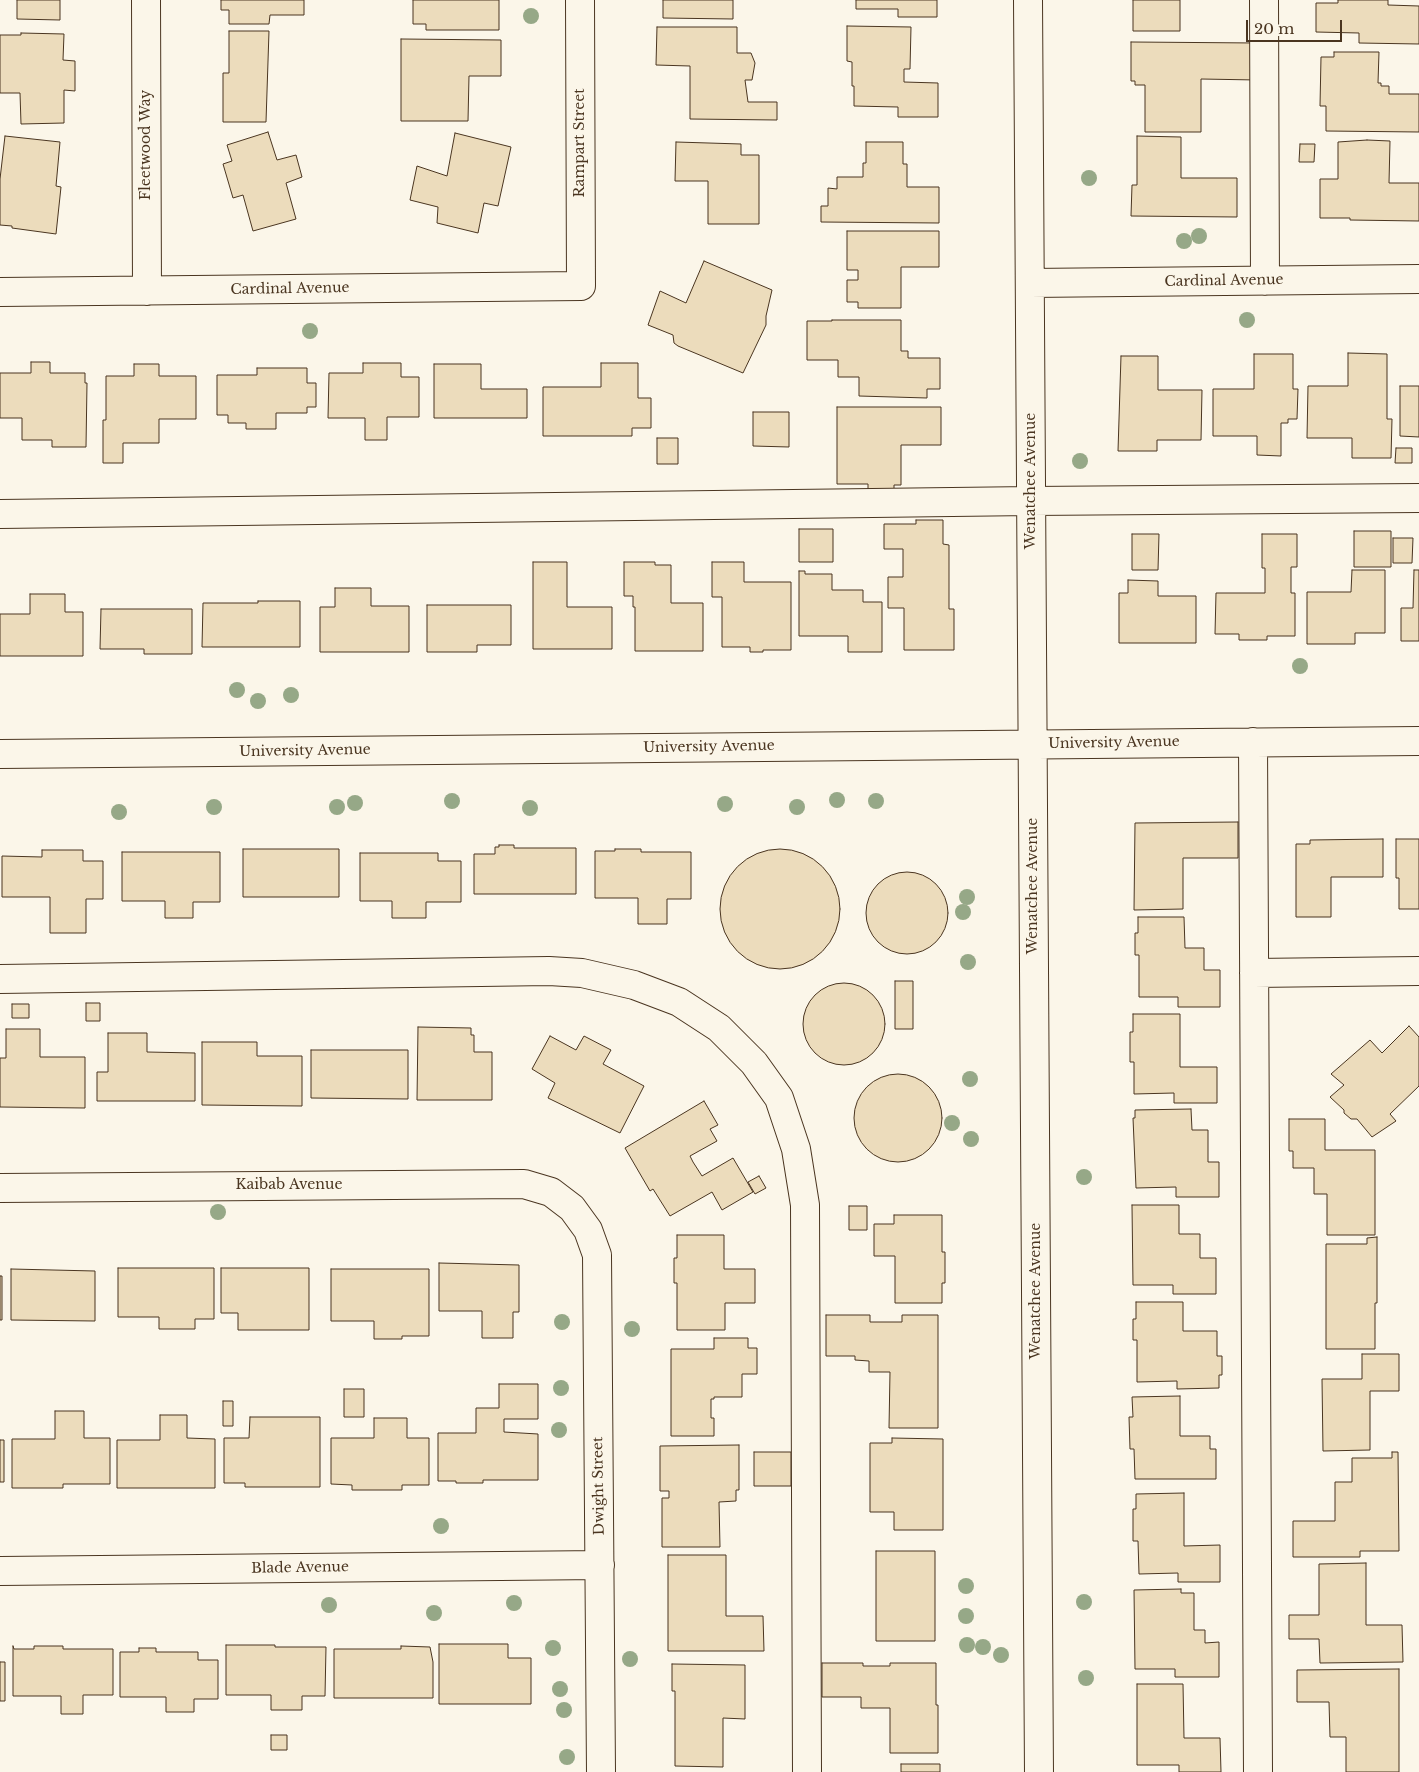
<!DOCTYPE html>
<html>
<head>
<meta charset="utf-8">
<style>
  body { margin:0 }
  #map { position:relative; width:1419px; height:1772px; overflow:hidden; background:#fbf6e9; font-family:"Libre Baskerville",serif }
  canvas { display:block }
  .scale { position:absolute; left:1246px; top:20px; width:96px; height:22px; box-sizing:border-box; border:2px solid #4a3520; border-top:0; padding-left:6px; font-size:15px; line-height:18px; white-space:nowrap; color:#4a3520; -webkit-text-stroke:4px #fbf6e9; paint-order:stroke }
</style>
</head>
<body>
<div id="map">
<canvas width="1419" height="1772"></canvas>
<div class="scale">20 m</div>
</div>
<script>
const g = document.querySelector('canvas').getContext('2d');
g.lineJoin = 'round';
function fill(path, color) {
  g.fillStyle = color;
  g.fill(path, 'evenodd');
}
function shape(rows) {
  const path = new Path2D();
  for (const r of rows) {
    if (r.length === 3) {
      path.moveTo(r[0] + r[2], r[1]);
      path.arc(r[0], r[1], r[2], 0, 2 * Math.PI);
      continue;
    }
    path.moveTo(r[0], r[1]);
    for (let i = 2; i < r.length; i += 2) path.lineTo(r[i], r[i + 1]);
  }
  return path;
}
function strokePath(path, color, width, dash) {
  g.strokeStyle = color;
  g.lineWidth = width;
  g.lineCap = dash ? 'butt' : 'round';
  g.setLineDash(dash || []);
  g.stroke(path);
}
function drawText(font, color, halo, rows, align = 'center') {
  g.font = font + ' "Libre Baskerville",serif';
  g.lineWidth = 4;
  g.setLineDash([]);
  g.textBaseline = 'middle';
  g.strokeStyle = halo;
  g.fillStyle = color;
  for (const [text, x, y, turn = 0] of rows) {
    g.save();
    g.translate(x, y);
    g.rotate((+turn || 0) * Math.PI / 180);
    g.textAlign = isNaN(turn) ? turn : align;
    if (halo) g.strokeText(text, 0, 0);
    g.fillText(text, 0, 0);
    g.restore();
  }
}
const building = shape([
  [17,0,60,0,60,20,17,19,17,0],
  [221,0,304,0,304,15,270,15,269,24,229,24,229,10,221,10,221,0],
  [413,0,499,0,499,30,426,30,426,24,413,24,413,0],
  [663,0,733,0,733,19,663,18,663,0],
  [856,0,937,0,937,17,898,17,898,9,856,9,856,0],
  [1133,0,1180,0,1180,31,1133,31,1133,0],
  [1338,0,1388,0,1388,5,1419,6,1419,44,1359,43,1359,33,1316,32,1316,3,1338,3,1338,0],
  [847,26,911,27,910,69,904,69,904,82,938,83,938,117,898,117,898,107,854,106,854,86,852,86,852,62,847,61,847,26],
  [657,27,737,27,737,53,751,53,755,63,752,80,745,80,748,102,777,102,777,120,690,119,690,66,656,65,657,27],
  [229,31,269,31,266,122,223,122,223,73,229,73,229,31],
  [21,33,64,34,63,60,75,61,75,91,64,90,64,123,21,124,20,93,0,93,0,35,21,35,21,33],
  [401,39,501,40,501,76,469,76,468,121,401,121,401,39],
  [1131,42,1257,43,1257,80,1201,79,1201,132,1145,132,1145,85,1135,85,1135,81,1131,81,1131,42],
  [1334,52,1379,52,1378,83,1381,83,1381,86,1389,86,1389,94,1419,94,1419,132,1326,131,1326,106,1320,106,1321,57,1334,57,1334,52],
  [268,132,277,160,296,155,302,177,286,183,296,219,253,231,243,195,233,198,223,164,232,161,227,145,268,132],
  [455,133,511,147,498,206,484,203,478,233,437,223,438,207,410,200,417,166,447,176,455,133],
  [5,136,60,142,56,186,61,187,56,234,12,228,12,226,0,225,0,179,5,136],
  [1137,136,1181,137,1181,178,1237,178,1237,217,1131,216,1132,185,1137,185,1137,136],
  [1367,140,1390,141,1389,183,1419,183,1419,221,1350,220,1350,218,1320,218,1320,179,1338,179,1338,142,1367,140],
  [676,142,741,144,741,155,759,155,759,224,708,224,708,181,675,181,676,142],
  [866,142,903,142,903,164,907,164,907,187,939,187,939,223,821,222,821,206,828,206,828,188,837,189,837,177,863,177,863,163,866,163,866,142],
  [1300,144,1315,144,1314,162,1299,162,1300,144],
  [847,231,939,231,939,267,901,267,901,308,858,308,858,302,847,302,847,280,858,280,858,270,847,270,847,231],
  [704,261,772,290,766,316,766,325,743,373,678,346,674,343,673,335,648,325,660,291,686,303,704,261],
  [832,320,901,320,901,351,908,351,908,358,940,358,940,389,927,389,927,398,859,396,859,377,838,377,838,360,807,360,807,321,832,321,832,320],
  [1348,353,1387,354,1387,419,1392,419,1391,458,1352,458,1352,438,1307,438,1308,386,1348,386,1348,353],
  [1254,354,1293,354,1293,389,1298,389,1297,419,1288,419,1288,423,1281,423,1281,456,1257,455,1257,436,1213,436,1213,389,1254,389,1254,354],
  [1121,356,1158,356,1158,390,1202,390,1201,440,1157,440,1157,451,1118,451,1121,356],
  [31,362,50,362,50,373,85,373,85,383,87,383,86,447,52,447,52,440,22,440,22,418,0,418,0,373,31,373,31,362],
  [363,363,401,363,401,377,419,377,419,417,387,417,387,440,365,440,365,418,328,418,329,373,363,373,363,363],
  [601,363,638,363,638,398,651,398,651,428,632,428,632,436,543,436,543,387,601,387,601,363],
  [134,364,159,364,159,376,196,376,196,419,159,419,159,443,123,443,123,463,103,463,103,420,106,420,106,376,134,376,134,364],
  [434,364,481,364,481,389,527,389,527,418,434,418,434,364],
  [257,368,307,368,307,383,316,383,316,407,307,407,307,413,276,413,276,429,246,429,246,423,228,423,228,415,217,415,217,375,257,375,257,368],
  [1400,386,1419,386,1419,437,1400,436,1400,386],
  [837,407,941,407,941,445,901,445,901,485,894,485,894,491,868,491,868,484,837,484,837,407],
  [753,412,789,412,789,447,753,446,753,412],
  [657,438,678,438,678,464,657,464,657,438],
  [1396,448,1412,448,1412,463,1395,463,1396,448],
  [916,520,943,520,943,544,949,545,949,609,954,609,954,650,904,650,904,608,888,608,888,577,903,577,903,549,884,549,884,524,916,524,916,520],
  [799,529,833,529,833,562,799,562,799,529],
  [1354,531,1391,531,1391,567,1354,567,1354,531],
  [1132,534,1159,534,1158,570,1132,570,1132,534],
  [1262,534,1297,534,1297,567,1291,567,1291,593,1295,593,1295,636,1267,636,1267,640,1239,640,1239,634,1215,634,1216,593,1265,593,1265,568,1262,568,1262,534],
  [1393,538,1413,538,1412,563,1393,563,1393,538],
  [533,562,567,562,567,607,612,607,612,649,533,649,533,562],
  [624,562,655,562,655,565,671,565,671,603,703,603,703,651,635,651,635,607,633,607,633,596,624,596,624,562],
  [712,562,744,562,744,582,791,582,791,650,763,650,763,652,750,652,750,647,722,647,722,597,712,597,712,562],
  [1352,570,1385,570,1385,633,1355,633,1355,644,1307,644,1307,592,1351,592,1352,570],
  [1414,570,1419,570,1419,641,1401,641,1401,608,1413,608,1414,570],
  [799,571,805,571,805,574,832,574,832,590,863,590,863,602,882,602,882,652,848,652,848,636,799,636,799,571],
  [1128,580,1158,581,1158,596,1196,596,1196,643,1119,643,1119,593,1128,593,1128,580],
  [335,588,371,588,371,606,409,606,409,652,320,652,320,607,335,607,335,588],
  [30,594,65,594,65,612,83,612,83,656,0,656,0,614,30,614,30,594],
  [258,601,300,601,300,647,202,647,203,603,258,603,258,601],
  [427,605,511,605,511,645,477,645,477,652,427,652,427,605],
  [101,609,192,609,192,654,144,654,144,649,100,649,101,609],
  [1238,822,1238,858,1183,858,1183,909,1134,910,1135,823,1238,822],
  [1383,839,1383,877,1331,877,1331,917,1296,917,1296,844,1310,844,1310,840,1383,839],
  [1396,839,1419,839,1419,909,1399,909,1399,878,1396,878,1396,839],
  [499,845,514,845,514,848,576,848,576,894,474,894,474,854,495,854,495,847,499,847,499,845],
  [243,849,339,849,339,897,243,897,243,849],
  [615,849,641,849,641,852,691,852,691,899,667,899,667,924,638,924,638,898,595,898,595,851,615,851,615,849],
  [780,909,60],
  [42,850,83,850,83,861,103,861,103,899,86,899,86,933,50,933,50,897,2,897,2,856,42,857,42,850],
  [122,852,220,852,220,902,193,902,193,918,165,918,165,901,122,901,122,852],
  [360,853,438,853,438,861,461,861,461,902,426,902,426,918,392,918,392,901,360,901,360,853],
  [907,913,41],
  [1138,917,1184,917,1185,948,1204,948,1204,970,1220,970,1220,1007,1178,1007,1178,997,1139,997,1139,955,1135,955,1135,933,1138,933,1138,917],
  [895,981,913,981,913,1029,895,1029,895,981],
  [844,1024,41],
  [86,1003,100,1003,100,1021,86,1021,86,1003],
  [12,1004,29,1004,29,1018,12,1018,12,1004],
  [1133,1014,1180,1014,1180,1067,1217,1067,1217,1103,1174,1103,1174,1093,1134,1094,1134,1062,1130,1062,1130,1032,1133,1032,1133,1014],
  [1409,1026,1419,1037,1419,1086,1390,1114,1396,1121,1372,1137,1357,1119,1351,1119,1344,1113,1344,1110,1330,1097,1344,1085,1331,1074,1370,1040,1382,1053,1409,1026],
  [418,1027,471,1028,471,1035,474,1035,474,1052,492,1052,492,1100,417,1100,418,1027],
  [6,1029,40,1029,40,1057,85,1057,85,1108,0,1107,0,1058,6,1058,6,1029],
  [108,1033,147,1033,147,1052,195,1053,195,1101,97,1101,97,1072,108,1072,108,1033],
  [550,1036,576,1050,584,1036,611,1050,603,1064,644,1086,620,1133,548,1098,555,1083,532,1069,550,1036],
  [202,1042,257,1042,257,1056,302,1056,302,1106,202,1105,202,1042],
  [311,1050,408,1050,408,1099,311,1098,311,1050],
  [898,1118,44],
  [704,1101,718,1125,710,1129,717,1141,690,1156,693,1162,702,1176,733,1158,753,1192,722,1210,712,1192,670,1216,653,1189,650,1191,625,1148,704,1101],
  [1191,1109,1192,1130,1208,1130,1208,1162,1219,1162,1219,1197,1176,1197,1176,1187,1136,1188,1133,1118,1135,1118,1135,1110,1191,1109],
  [1289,1119,1325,1119,1325,1150,1375,1150,1375,1235,1327,1235,1327,1194,1314,1194,1314,1168,1293,1168,1293,1151,1289,1151,1289,1119],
  [759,1176,766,1188,755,1194,748,1182,759,1176],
  [1132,1205,1179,1205,1179,1234,1200,1234,1200,1258,1216,1258,1216,1294,1173,1294,1173,1285,1133,1285,1132,1205],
  [849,1206,867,1206,867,1230,849,1230,849,1206],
  [894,1215,942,1215,942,1252,945,1252,945,1283,942,1283,942,1303,895,1303,895,1256,874,1256,874,1224,894,1224,894,1215],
  [677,1235,724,1235,724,1269,755,1269,755,1303,725,1303,725,1330,677,1330,677,1283,674,1283,674,1258,677,1258,677,1235],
  [1377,1237,1377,1303,1375,1303,1375,1349,1326,1349,1326,1244,1367,1244,1367,1238,1377,1237],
  [439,1263,519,1265,519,1312,513,1312,513,1338,482,1338,482,1311,439,1311,439,1263],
  [118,1268,214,1268,214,1319,195,1319,195,1329,159,1329,159,1317,118,1317,118,1268],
  [221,1268,309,1268,309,1330,238,1330,238,1313,221,1313,221,1268],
  [11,1269,95,1271,95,1321,11,1320,11,1269],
  [331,1269,429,1269,429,1336,402,1336,402,1339,374,1339,374,1321,331,1321,331,1269],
  [0,1276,2,1276,2,1320,0,1320,0,1276],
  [1136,1302,1183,1302,1183,1331,1217,1331,1217,1356,1222,1356,1222,1375,1219,1375,1219,1388,1177,1389,1177,1381,1137,1382,1137,1340,1133,1340,1133,1319,1136,1319,1136,1302],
  [826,1315,870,1315,870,1322,902,1322,902,1315,938,1315,938,1428,889,1428,890,1372,869,1372,869,1361,855,1360,855,1356,826,1356,826,1315],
  [714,1338,748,1338,748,1348,757,1348,757,1374,742,1374,742,1397,714,1397,714,1399,711,1399,711,1418,714,1418,714,1436,671,1436,671,1349,714,1349,714,1338],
  [1362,1354,1399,1354,1399,1391,1370,1391,1370,1450,1323,1451,1322,1379,1362,1379,1362,1354],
  [499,1384,538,1384,538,1419,504,1419,504,1432,538,1434,538,1480,483,1480,483,1483,456,1483,456,1481,438,1481,438,1433,476,1433,476,1408,499,1408,499,1384],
  [344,1389,364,1389,364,1417,344,1417,344,1389],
  [1180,1396,1180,1436,1210,1436,1210,1449,1216,1449,1216,1479,1135,1479,1134,1449,1130,1449,1129,1417,1133,1417,1132,1397,1180,1396],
  [223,1401,233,1401,233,1426,223,1426,223,1401],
  [55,1411,84,1411,84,1438,110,1438,110,1484,63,1484,63,1488,12,1488,12,1439,55,1439,55,1411],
  [160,1415,187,1415,187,1438,215,1439,215,1488,117,1488,117,1440,160,1440,160,1415],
  [250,1417,320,1417,320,1487,245,1487,245,1483,224,1483,224,1438,249,1438,250,1417],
  [374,1418,407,1418,407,1438,429,1438,429,1485,402,1485,402,1490,352,1490,352,1485,331,1484,331,1438,374,1438,374,1418],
  [892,1438,943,1439,943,1530,894,1530,894,1512,870,1512,870,1443,892,1443,892,1438],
  [0,1440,4,1440,4,1482,0,1482,0,1440],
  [739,1445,739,1490,736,1490,736,1501,719,1502,720,1547,662,1547,662,1498,669,1498,669,1491,660,1491,660,1446,739,1445],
  [754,1452,791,1452,791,1486,754,1486,754,1452],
  [1392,1452,1398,1452,1399,1551,1360,1551,1360,1557,1293,1557,1293,1521,1335,1521,1335,1482,1352,1482,1352,1458,1392,1458,1392,1452],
  [1184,1493,1184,1546,1220,1545,1220,1582,1178,1582,1178,1573,1139,1574,1138,1541,1133,1541,1133,1509,1136,1509,1136,1494,1184,1493],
  [876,1551,935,1551,935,1641,876,1641,876,1551],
  [668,1555,726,1555,726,1616,763,1616,764,1651,668,1651,668,1555],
  [1366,1563,1366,1625,1402,1625,1403,1662,1320,1663,1319,1639,1289,1639,1289,1615,1319,1615,1319,1564,1366,1563],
  [1181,1589,1181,1593,1194,1593,1194,1630,1205,1630,1205,1643,1219,1642,1219,1677,1175,1677,1175,1669,1135,1669,1134,1590,1181,1589],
  [439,1644,508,1644,508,1658,531,1658,531,1704,439,1704,439,1644],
  [226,1645,275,1645,275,1647,326,1647,325,1696,302,1696,302,1710,271,1710,271,1695,226,1695,226,1645],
  [13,1646,14,1649,34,1649,34,1646,63,1646,63,1649,113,1649,113,1695,83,1695,83,1714,61,1714,61,1696,13,1696,13,1646],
  [401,1646,430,1647,433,1662,433,1698,334,1698,334,1649,401,1649,401,1646],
  [139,1648,156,1648,156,1652,198,1652,198,1660,218,1660,218,1699,194,1699,194,1712,166,1712,166,1697,120,1697,120,1652,139,1652,139,1648],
  [0,1662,5,1662,5,1701,0,1701,0,1662],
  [822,1663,863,1663,863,1666,890,1666,890,1663,936,1663,936,1705,938,1705,938,1753,890,1753,890,1708,861,1708,861,1697,822,1697,822,1663],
  [672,1664,745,1665,745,1719,723,1718,723,1767,675,1766,675,1691,672,1691,672,1664],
  [1399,1669,1399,1772,1346,1772,1346,1737,1330,1737,1329,1702,1297,1702,1297,1670,1399,1669],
  [1137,1684,1183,1684,1184,1738,1220,1738,1221,1772,1179,1772,1179,1765,1137,1765,1137,1684],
  [271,1735,287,1735,287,1750,271,1750,271,1735],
  [901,1764,940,1764,940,1772,901,1772,901,1764]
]);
fill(building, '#ecdcbc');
strokePath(building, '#4a3520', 1);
const minor = shape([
  [146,0,147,291],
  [1028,0,1039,1772],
  [1264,0,1265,281],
  [1030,283,1419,279],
  [0,292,581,286,580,0],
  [0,514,1031,501,1419,498],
  [1253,742,1258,1772],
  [0,754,1419,741],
  [1254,973,1419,971],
  [0,979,549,971,582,973,634,985,679,1002,719,1028,754,1063,779,1098,796,1149,805,1205,807,1772],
  [0,1188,524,1184,551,1192,572,1208,588,1230,597,1255,601,1772],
  [0,1571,600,1565]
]);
strokePath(minor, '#4a3520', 30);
strokePath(minor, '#fbf6e9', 28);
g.fillStyle = '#96a887';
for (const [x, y] of [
  [531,16],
  [1089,178],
  [1199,236],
  [1184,241],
  [1247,320],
  [310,331],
  [1080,461],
  [1300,666],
  [237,690],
  [291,695],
  [258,701],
  [837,800],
  [452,801],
  [876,801],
  [355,803],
  [725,804],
  [214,807],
  [337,807],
  [797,807],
  [530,808],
  [119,812],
  [967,897],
  [963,912],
  [968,962],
  [970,1079],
  [952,1123],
  [971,1139],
  [1084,1177],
  [218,1212],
  [562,1322],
  [632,1329],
  [561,1388],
  [559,1430],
  [441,1526],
  [966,1586],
  [1084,1602],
  [514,1603],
  [329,1605],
  [434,1613],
  [966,1616],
  [967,1645],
  [983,1647],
  [553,1648],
  [1001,1655],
  [630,1659],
  [1086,1678],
  [560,1689],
  [564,1710],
  [567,1757]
]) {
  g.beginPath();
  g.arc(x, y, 8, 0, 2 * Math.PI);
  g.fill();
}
drawText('14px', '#4a3520', '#fbf6e9', [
  ["Rampart Street",580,143,-90],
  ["Fleetwood Way",146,145,-90],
  ["Cardinal Avenue",1224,281,-1],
  ["Cardinal Avenue",290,289,-1],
  ["Wenatchee Avenue",1031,481,-90],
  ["University Avenue",1114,743,-1],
  ["University Avenue",709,747,-1],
  ["University Avenue",305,751,-1],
  ["Wenatchee Avenue",1033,886,-90],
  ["Kaibab Avenue",289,1185],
  ["Wenatchee Avenue",1036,1291,-90],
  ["Dwight Street",599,1486,-91],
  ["Blade Avenue",300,1568,-1]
]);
</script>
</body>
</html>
